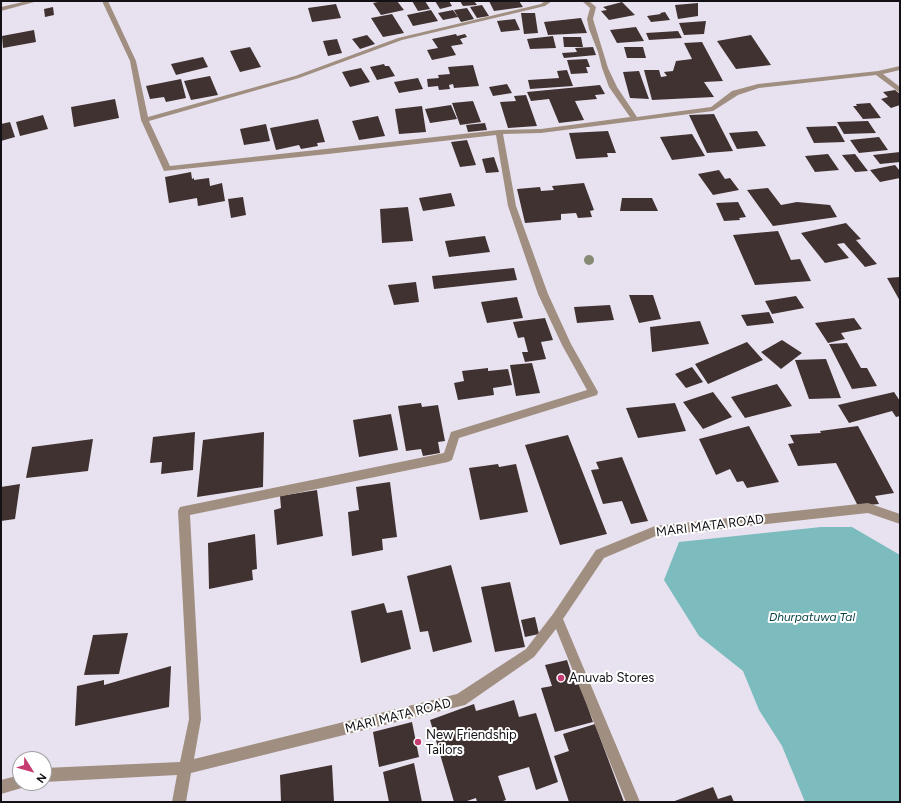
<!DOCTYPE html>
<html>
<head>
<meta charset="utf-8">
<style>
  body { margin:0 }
  #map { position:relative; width:901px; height:803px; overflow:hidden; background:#e8e2f0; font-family:Figtree,sans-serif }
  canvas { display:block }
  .frame { position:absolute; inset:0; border:2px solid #131116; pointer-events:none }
  .north { position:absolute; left:12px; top:751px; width:40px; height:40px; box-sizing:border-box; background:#fff; border:1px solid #a1a0a2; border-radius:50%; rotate:127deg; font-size:11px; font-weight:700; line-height:16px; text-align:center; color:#131116 }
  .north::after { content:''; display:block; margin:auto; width:14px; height:18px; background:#c53b72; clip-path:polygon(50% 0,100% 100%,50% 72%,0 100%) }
</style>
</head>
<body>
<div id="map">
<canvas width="901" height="803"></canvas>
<div class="frame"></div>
<div class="north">N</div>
</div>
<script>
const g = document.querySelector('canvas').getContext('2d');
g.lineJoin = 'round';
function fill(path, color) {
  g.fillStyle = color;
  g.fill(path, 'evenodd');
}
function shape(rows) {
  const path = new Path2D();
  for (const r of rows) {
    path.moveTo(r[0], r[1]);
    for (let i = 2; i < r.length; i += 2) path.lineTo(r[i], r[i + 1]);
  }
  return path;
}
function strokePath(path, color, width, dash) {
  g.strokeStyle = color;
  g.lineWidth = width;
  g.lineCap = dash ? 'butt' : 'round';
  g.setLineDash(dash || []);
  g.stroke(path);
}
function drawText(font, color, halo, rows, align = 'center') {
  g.font = font + ' Figtree,sans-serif';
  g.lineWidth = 4;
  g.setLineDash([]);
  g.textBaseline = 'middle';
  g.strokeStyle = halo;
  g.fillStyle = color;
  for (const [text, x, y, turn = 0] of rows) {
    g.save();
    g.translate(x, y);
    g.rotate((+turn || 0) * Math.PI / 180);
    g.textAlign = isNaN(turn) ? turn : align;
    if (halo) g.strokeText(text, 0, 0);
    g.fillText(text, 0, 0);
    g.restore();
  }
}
fill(shape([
  [821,527,852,527,900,555,900,802,805,802,782,746,759,710,743,671,699,636,664,580,679,542]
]), '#7cbbbe');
fill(shape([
  [383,1,397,1,404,10,381,15,373,3],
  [412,1,425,1,430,9,418,11],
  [435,1,449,1,452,6,440,9],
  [460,1,474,1,477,5,463,6],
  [489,1,519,1,523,7,494,11],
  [622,2,635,15,609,20,601,11,607,10,603,7],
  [698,3,698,16,678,19,675,5],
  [336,4,341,18,312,22,308,8],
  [482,5,489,16,477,18,470,7],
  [53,7,54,15,45,17,44,9],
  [467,8,474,19,461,22,454,10],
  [431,10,438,21,413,26,407,15],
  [453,10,458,17,443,20,438,13],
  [665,12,670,20,651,22,647,16,661,14,660,13],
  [521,13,535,13,538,33,524,34],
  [392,14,404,33,383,37,371,18],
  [581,18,587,33,548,35,544,22],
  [515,19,520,30,501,32,497,21],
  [706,21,704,34,684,35,679,23],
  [636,27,644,41,617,43,610,30],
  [34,30,36,42,3,48,2,36],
  [678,31,682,38,649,40,646,33],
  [456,34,457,36,465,34,467,37,460,39,463,44,451,46,456,55,432,60,427,50,438,48,432,39],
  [367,35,375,44,360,49,352,39],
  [751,35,771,65,736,69,717,41],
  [553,36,556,48,530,49,527,39],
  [563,37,581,37,583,47,564,47],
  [337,39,342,53,328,56,323,41],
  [702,42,723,81,704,82,714,97,652,100,644,70,659,70,661,77,667,76,664,72,673,71,676,61,692,59,684,43],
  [250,47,261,67,240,72,230,51],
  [593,47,596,55,564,58,562,53,577,52,575,48],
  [624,47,643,47,646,58,627,58],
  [203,57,208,67,176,75,171,64],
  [587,59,590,67,586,67,588,73,571,74,567,60],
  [384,64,385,66,389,66,395,76,377,80,370,67],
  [473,65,479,86,454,88,453,84,449,85,450,89,439,90,438,86,428,87,427,79,439,78,438,75,450,74,448,67],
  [361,68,370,82,350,87,342,72],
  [567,70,573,86,530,89,528,80,559,78,557,71],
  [639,71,649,99,630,98,623,72],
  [210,76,218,95,191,100,184,81],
  [418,78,423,89,399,93,394,82],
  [181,79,186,98,166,102,164,97,150,99,146,86],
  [507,84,512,93,493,96,489,87],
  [600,85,605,94,595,95,597,99,575,101,584,120,559,123,549,99,531,101,527,92],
  [895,90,900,94,900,105,891,108,881,99,888,97,883,92],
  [526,95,537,126,508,128,500,102,516,101,514,96],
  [115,99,119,118,74,127,71,107],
  [473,101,481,122,460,125,452,103],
  [870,103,881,118,863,119,853,106,857,106,856,104],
  [451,105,457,119,430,123,425,109],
  [422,106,426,132,399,134,395,109],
  [714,114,733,151,707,153,689,115],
  [43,115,48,129,20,136,16,122],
  [378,116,385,136,359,140,352,121],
  [318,119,325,142,317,143,318,146,301,149,299,145,276,150,270,128],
  [868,121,876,133,844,134,837,122],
  [10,122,15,137,1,141,1,124],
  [485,123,487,130,468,132,466,125],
  [266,124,270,141,244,145,240,129],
  [836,126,845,142,814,143,806,127],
  [608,131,616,153,607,153,608,157,576,159,569,133],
  [757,131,766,146,737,149,729,133],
  [692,134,705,156,672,160,660,137],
  [879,137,888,150,859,153,850,140],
  [467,140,476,165,460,167,451,142],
  [900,152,900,162,880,164,873,155],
  [828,154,839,170,815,172,805,156],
  [855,154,868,171,855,172,842,155],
  [494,157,499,172,486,173,482,159],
  [895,165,900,171,900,178,880,182,870,170],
  [719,170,725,179,730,178,739,190,713,195,698,174],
  [191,172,192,179,194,178,194,180,209,178,210,186,222,183,225,201,198,206,197,198,169,203,165,177],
  [584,183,594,210,590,211,592,217,578,218,576,213,561,214,561,220,525,223,517,189,540,187,541,191,554,190,552,186],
  [768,188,781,205,797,202,830,205,837,217,773,226,747,190],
  [451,193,455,206,423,211,419,198],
  [243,197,246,215,231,218,228,199],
  [622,198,652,198,658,211,620,211],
  [738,202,746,217,739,218,740,220,724,221,716,203],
  [408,207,413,241,382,243,380,209],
  [846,223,861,239,856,240,877,264,865,267,844,243,837,244,849,258,825,263,801,233],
  [778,231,791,260,800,259,811,281,755,285,733,235],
  [485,236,490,252,449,257,445,241],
  [514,268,517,280,434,289,432,276],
  [900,277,900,301,887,278],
  [416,282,419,302,394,305,388,285],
  [629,295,653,295,661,319,639,323],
  [796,296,804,308,772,314,765,301],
  [517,297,523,318,487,323,481,302],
  [610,305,614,320,577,323,574,307],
  [769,312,774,323,747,326,741,315],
  [545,318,553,340,541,342,546,359,525,362,522,352,528,352,524,337,518,338,513,322],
  [854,318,862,329,841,333,845,339,828,343,815,323],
  [700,321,709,344,652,352,650,327],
  [782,340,802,353,781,369,761,352],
  [747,342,763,360,708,384,695,364],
  [847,343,861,368,867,368,877,386,852,389,829,344],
  [826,359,841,398,809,399,795,360],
  [532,363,540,393,516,396,510,365],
  [692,367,703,382,686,388,675,374],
  [488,368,488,371,508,369,512,385,493,388,494,395,458,400,454,383,464,381,462,371],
  [777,384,792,406,745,418,731,397],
  [713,392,732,417,703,429,683,402],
  [894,392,900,401,900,416,896,417,892,411,849,423,838,405],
  [421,403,422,407,438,405,445,441,438,442,440,453,423,456,421,449,406,451,398,406],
  [675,403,686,431,638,438,626,408],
  [391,414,398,450,359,457,353,420],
  [749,426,779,482,747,488,743,481,737,482,730,469,716,475,699,439],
  [858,426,894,493,875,496,879,504,858,506,836,463,798,466,788,444,794,443,790,435,821,433,820,431],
  [195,432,193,470,161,474,162,462,150,463,153,437],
  [264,432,263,487,197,497,203,440],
  [568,435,607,534,560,545,525,445],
  [93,439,88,471,26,478,32,447],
  [622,457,648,521,631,524,622,501,603,504,591,470,599,469,596,462],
  [498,464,499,467,516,464,528,512,480,520,469,468],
  [390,482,397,537,382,539,383,550,352,556,348,512,359,510,356,487],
  [20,484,15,519,1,521,1,487],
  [317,490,323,536,277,545,274,510,281,508,280,496],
  [255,534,257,569,252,570,253,580,209,589,208,543],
  [451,565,472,642,433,652,428,631,420,632,407,576],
  [510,582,525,647,495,652,481,587],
  [384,603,387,613,402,610,411,649,361,663,351,611],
  [535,617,539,634,525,637,521,620],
  [128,633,119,674,84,675,93,635],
  [567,660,575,685,580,684,593,722,555,732,541,688,552,686,545,665],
  [171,666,169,707,75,726,77,686,104,680,104,685],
  [514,700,519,717,536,713,558,782,536,790,529,767,498,776,506,800,500,802,477,802,476,798,464,802,454,802,430,720,474,704,476,711],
  [412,722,419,757,379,767,373,732],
  [595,724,624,802,569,802,554,756,569,751,563,734],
  [414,763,422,802,389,802,383,772],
  [332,765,334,802,281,802,280,775],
  [713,787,718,799,731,795,734,802,672,802]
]), '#403230');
fill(shape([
  [27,1,38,1,1,11,1,7,27,1],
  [102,1,108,1,136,61,148,117,295,76,398,38,541,4,545,1,552,1,545,6,402,40,299,78,149,121,170,166,499,130,541,129,630,117,609,87,602,68,598,52,589,29,587,19,590,8,582,1,589,1,596,7,593,19,608,68,617,87,637,117,711,107,732,91,758,84,878,71,900,66,900,70,883,74,900,87,900,93,876,75,759,88,738,95,713,111,541,133,503,134,516,206,548,294,571,344,598,392,597,395,459,438,453,457,452,460,448,462,190,515,201,719,194,759,457,694,526,649,553,614,596,550,655,526,868,503,900,514,900,524,868,513,656,536,604,558,563,619,640,802,626,802,556,629,534,657,465,705,191,773,186,802,172,802,177,775,44,782,44,768,180,762,189,719,178,511,180,507,444,453,451,432,587,390,562,345,538,294,508,206,496,135,328,154,164,171,141,120,130,61,102,1],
  [20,775,20,783,26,783,25,787,1,794,1,780,20,775]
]), '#a08f81');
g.fillStyle = '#868a74';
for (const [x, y] of [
  [589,260]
]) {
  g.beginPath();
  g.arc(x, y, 5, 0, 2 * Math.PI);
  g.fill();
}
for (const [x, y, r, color] of [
  [561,678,4,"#c53b72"],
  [418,742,4,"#c53b72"]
]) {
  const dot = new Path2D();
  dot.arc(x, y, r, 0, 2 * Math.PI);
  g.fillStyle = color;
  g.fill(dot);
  strokePath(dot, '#fff', 1.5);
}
drawText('italic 12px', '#013f42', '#fff', [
  ["Dhurpatuwa Tal",812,617]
]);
drawText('13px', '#131116', '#fff', [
  ["MARI MATA ROAD",710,526,-7],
  ["MARI MATA ROAD",398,716,-14]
]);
drawText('13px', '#131116', '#fff', [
  ["Anuvab Stores",569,678],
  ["New Friendship",426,735],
  ["Tailors",426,750]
], 'left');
</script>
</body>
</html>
